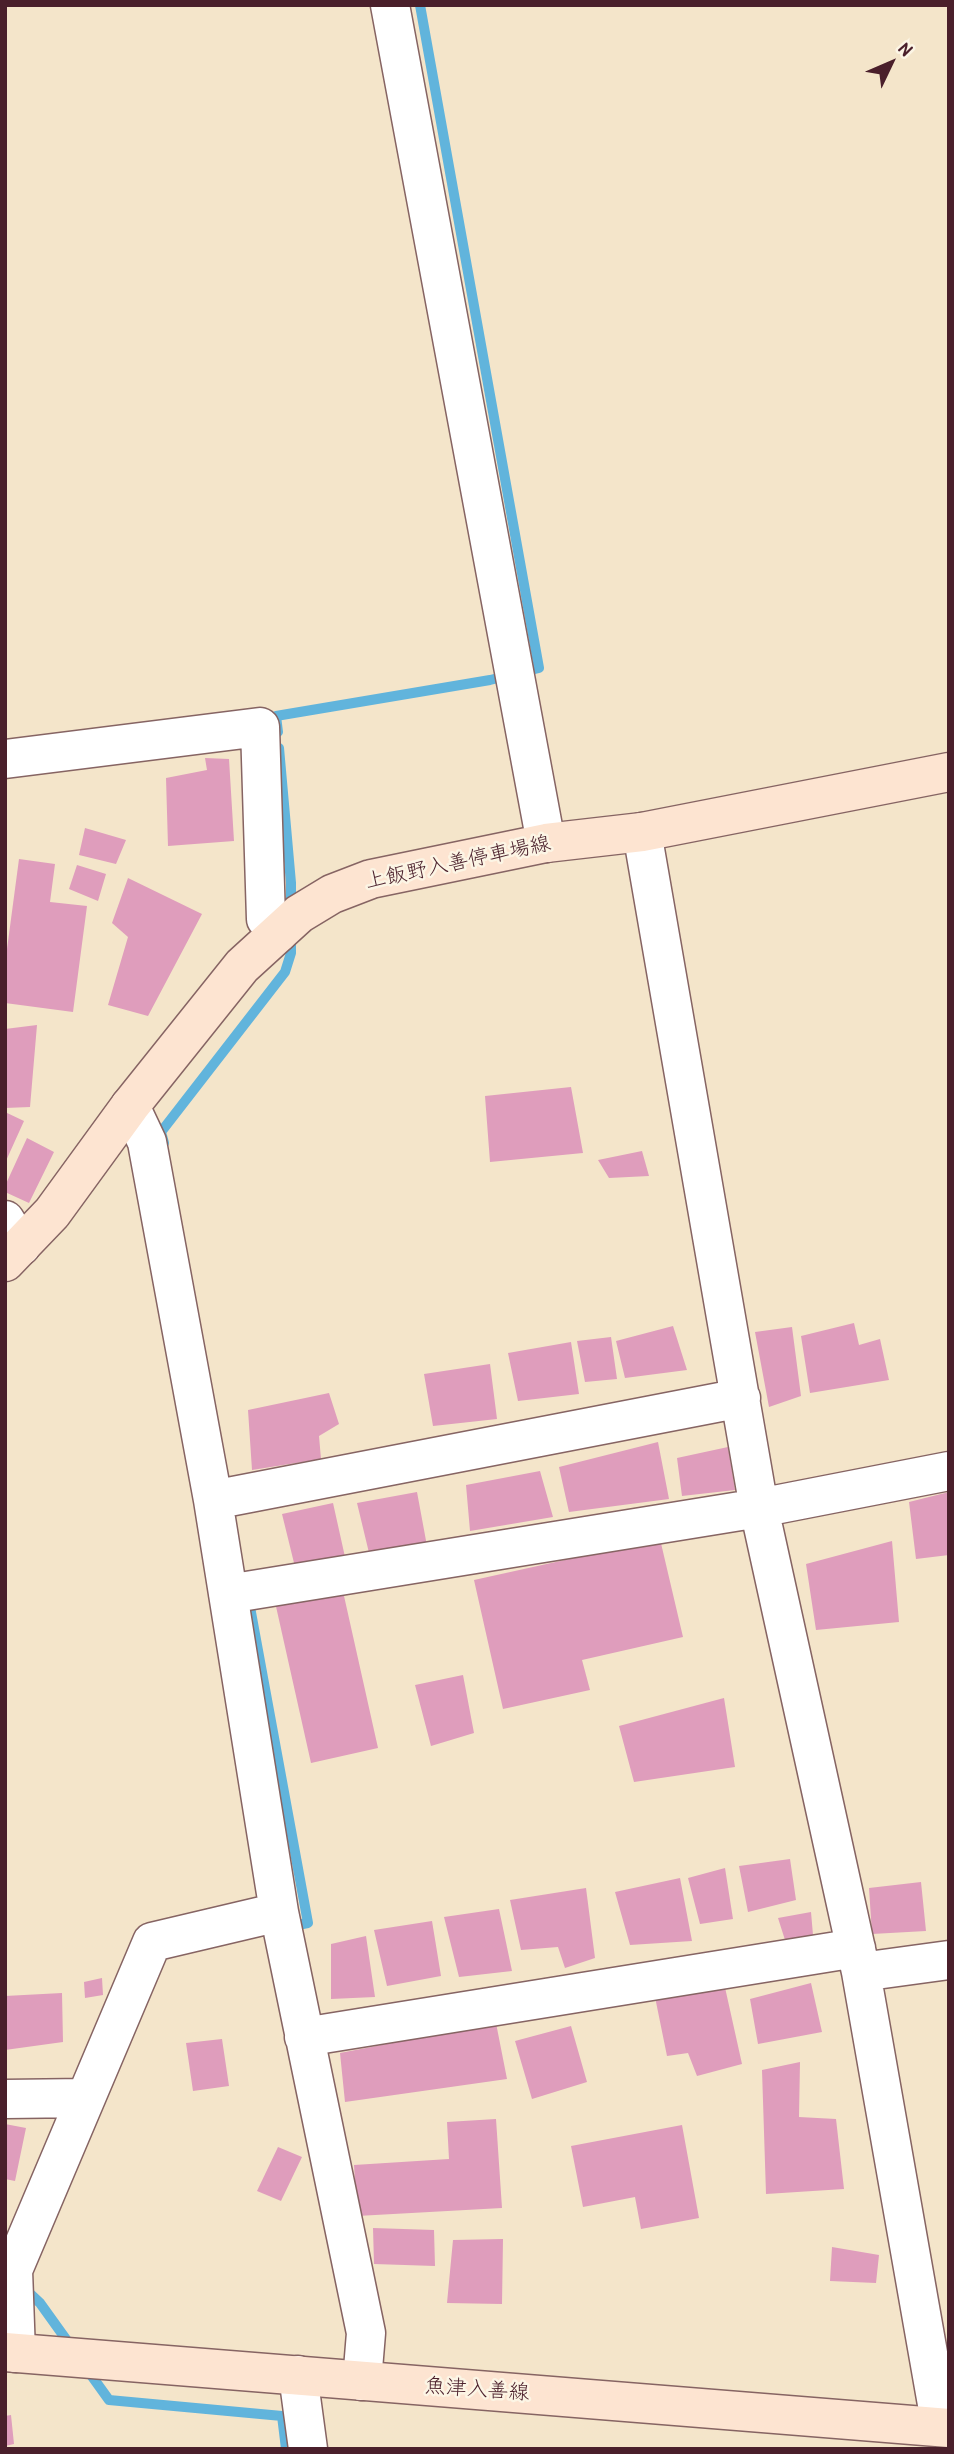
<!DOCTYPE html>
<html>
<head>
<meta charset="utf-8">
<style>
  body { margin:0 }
  #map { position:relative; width:954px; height:2454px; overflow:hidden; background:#f4e5ca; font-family:"Patrick Hand",sans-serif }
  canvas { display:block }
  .frame { position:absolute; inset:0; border:7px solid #4a1f2b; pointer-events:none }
  .north { position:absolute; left:856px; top:28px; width:70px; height:70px; -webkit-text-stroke:5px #fcf5e5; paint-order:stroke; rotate:46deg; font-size:19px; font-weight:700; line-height:28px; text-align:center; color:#4a1f2b }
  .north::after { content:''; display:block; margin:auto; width:24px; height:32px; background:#4a1f2b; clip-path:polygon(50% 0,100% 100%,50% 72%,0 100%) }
</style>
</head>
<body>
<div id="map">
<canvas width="954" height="2454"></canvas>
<div class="frame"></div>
<div class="north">N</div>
</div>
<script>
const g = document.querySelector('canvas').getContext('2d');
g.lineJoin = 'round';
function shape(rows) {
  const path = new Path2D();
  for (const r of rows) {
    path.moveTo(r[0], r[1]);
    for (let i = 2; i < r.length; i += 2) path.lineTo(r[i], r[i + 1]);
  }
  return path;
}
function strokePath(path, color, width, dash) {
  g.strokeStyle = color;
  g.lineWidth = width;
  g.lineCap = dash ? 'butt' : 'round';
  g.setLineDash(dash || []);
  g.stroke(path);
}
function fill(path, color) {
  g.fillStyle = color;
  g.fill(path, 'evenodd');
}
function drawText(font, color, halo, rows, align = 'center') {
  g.font = font + ' "Patrick Hand","Klee One",sans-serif';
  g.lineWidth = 5;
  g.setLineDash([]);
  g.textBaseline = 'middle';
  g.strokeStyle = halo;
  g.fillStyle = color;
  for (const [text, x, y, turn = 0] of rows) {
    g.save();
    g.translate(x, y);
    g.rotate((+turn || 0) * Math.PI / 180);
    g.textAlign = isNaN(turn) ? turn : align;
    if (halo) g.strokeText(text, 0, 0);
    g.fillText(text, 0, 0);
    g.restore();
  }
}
strokePath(shape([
  [278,732,276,716,490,680,539,668,420,5],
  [279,748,291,883,291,910],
  [164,1143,161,1132,285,972,291,953,291,933],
  [248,1596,308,1923,287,1927],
  [24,2288,40,2303,73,2349],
  [86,2368,109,2400,282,2416,286,2449]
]), '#61b4dc', 10);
fill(shape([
  [205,758,229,759,234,841,168,846,166,778,207,770],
  [85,828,126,840,116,864,79,855],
  [19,859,55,864,50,902,87,906,73,1012,5,1003,5,964],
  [77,865,106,874,98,901,69,889],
  [128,878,202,914,148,1016,108,1005,128,937,112,923],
  [37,1025,30,1107,5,1108,5,1029],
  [571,1087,583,1153,490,1162,485,1096],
  [5,1112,24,1121,5,1163],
  [27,1138,54,1152,29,1203,5,1192,5,1186],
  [642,1151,649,1176,609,1178,598,1160],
  [854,1323,859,1345,880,1339,889,1380,810,1393,801,1336],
  [673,1326,687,1370,625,1378,616,1341],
  [792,1327,801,1396,769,1407,755,1332],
  [611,1337,617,1379,585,1382,577,1341],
  [571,1342,579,1394,518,1401,508,1353],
  [490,1364,497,1419,433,1426,424,1374],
  [329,1393,339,1424,319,1436,321,1459,252,1470,248,1410],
  [658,1442,669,1499,569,1512,559,1467],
  [728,1447,735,1490,682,1496,677,1458],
  [540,1471,553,1517,470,1531,466,1485],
  [417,1492,427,1546,370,1557,357,1503],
  [949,1492,949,1555,916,1559,909,1502],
  [333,1503,345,1557,295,1567,282,1514],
  [660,1539,683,1637,582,1660,590,1690,503,1709,474,1580],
  [892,1541,899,1622,816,1630,806,1564],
  [342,1587,378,1748,311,1763,275,1602],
  [463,1675,474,1733,431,1746,415,1685],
  [724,1698,735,1767,634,1782,619,1726],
  [790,1859,796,1900,748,1912,739,1866],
  [725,1868,733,1919,700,1924,688,1878],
  [680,1878,692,1941,630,1945,615,1892],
  [921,1882,926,1931,872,1934,869,1888],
  [586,1888,595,1958,565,1968,558,1947,521,1950,510,1900],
  [499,1909,512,1971,459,1977,444,1917],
  [811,1912,813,1935,785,1940,778,1918],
  [432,1921,441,1976,387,1986,374,1930],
  [366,1936,375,1997,331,1999,331,1944],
  [102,1978,103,1995,85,1998,84,1982],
  [724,1983,742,2064,697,2076,688,2053,667,2056,655,1997],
  [811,1983,822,2032,758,2044,750,1999],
  [62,1993,63,2042,5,2050,5,1996],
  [496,2023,507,2079,345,2102,340,2053],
  [571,2026,587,2082,532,2099,515,2041],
  [222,2039,229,2086,193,2091,186,2043],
  [800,2062,799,2117,836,2119,844,2189,766,2194,762,2070],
  [496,2119,502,2208,357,2216,354,2165,449,2159,447,2122],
  [5,2124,26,2128,15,2181,5,2179],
  [682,2125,699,2218,641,2229,635,2197,583,2207,571,2146],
  [278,2147,302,2157,281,2201,257,2191],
  [373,2228,434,2230,435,2266,374,2264],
  [503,2239,502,2304,447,2303,453,2240],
  [832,2247,879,2255,876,2283,830,2281],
  [11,2415,14,2444,5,2446,5,2416]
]), '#df9dbc');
const street = shape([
  [390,5,546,843],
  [5,759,260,727,266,919,278,933],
  [642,832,759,1508,861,1972,941,2427],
  [130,1106,147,1142,213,1500,279,1912,366,2333,362,2381],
  [5,1220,21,1246],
  [213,1500,741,1398],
  [228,1594,759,1508,949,1471],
  [861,1972,949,1960],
  [304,2037,856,1948],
  [5,2099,86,2098],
  [16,2353,13,2270,152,1942,279,1912],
  [298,2375,308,2449]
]);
const secondary = shape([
  [5,1262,52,1213,130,1106,242,966,299,914,332,894,371,879,546,843,642,832,949,772],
  [5,2352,949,2428]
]);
strokePath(street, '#866463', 41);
strokePath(secondary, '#866463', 41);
strokePath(street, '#fff', 38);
strokePath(secondary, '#fde4d1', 38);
drawText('21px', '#4a1f2b', '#fcf5e5', [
  ["上飯野入善停車場線",458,863,-12],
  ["魚津入善線",477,2390,4]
]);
</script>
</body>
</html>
